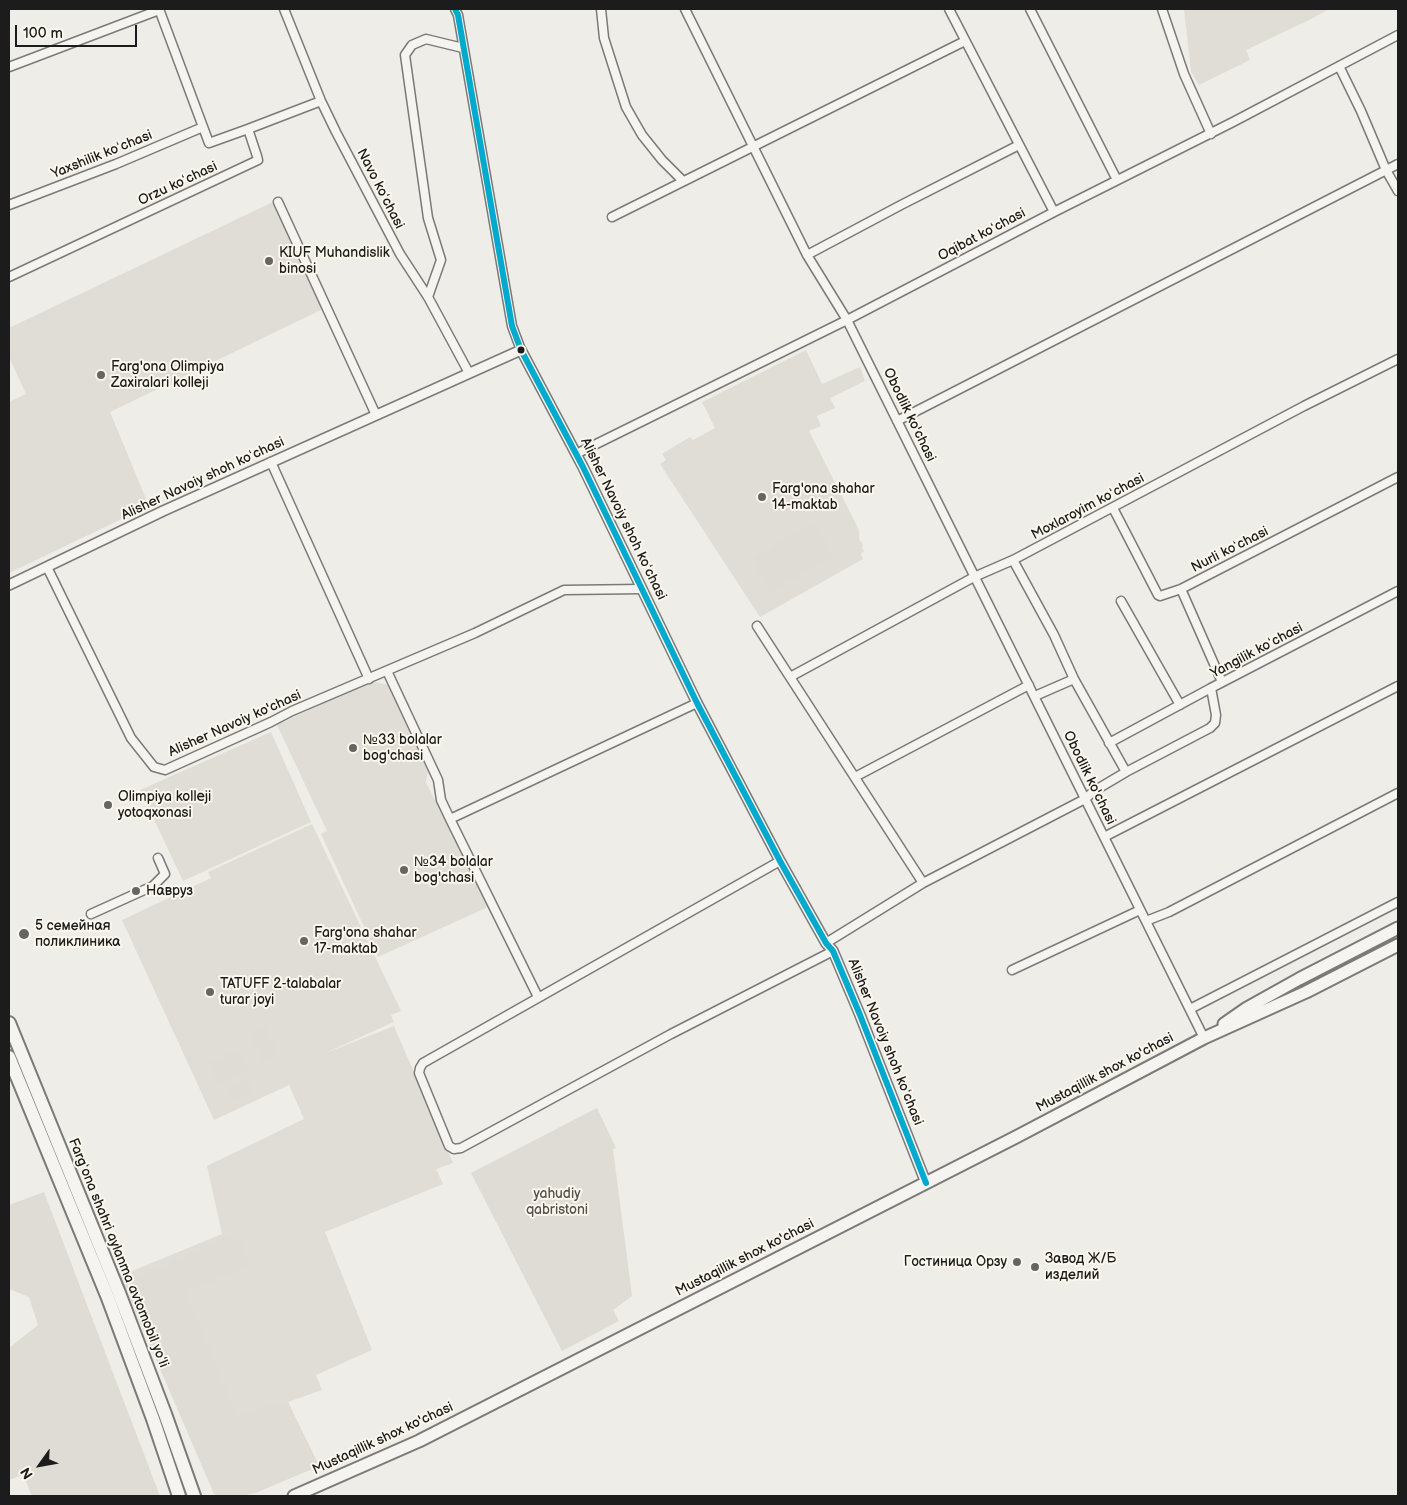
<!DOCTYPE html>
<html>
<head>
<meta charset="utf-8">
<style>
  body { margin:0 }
  #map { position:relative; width:1407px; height:1505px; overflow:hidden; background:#eeede8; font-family:"Balsamiq Sans",sans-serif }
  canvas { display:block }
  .frame { position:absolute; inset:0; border:10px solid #1c1c1c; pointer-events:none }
  .north { position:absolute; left:15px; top:1440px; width:50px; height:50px; -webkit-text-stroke:4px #fbf7ec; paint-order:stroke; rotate:238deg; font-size:14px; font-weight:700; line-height:20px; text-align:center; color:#1c1c1c }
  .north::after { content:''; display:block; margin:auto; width:18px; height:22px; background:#1c1c1c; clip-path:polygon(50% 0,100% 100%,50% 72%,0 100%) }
  .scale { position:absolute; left:15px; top:25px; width:122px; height:22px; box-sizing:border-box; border:2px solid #1c1c1c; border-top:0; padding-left:6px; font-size:15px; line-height:18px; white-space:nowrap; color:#1c1c1c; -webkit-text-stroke:4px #fbf7ec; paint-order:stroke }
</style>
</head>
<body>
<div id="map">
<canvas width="1407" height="1505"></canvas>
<div class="frame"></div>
<div class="north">N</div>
<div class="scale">100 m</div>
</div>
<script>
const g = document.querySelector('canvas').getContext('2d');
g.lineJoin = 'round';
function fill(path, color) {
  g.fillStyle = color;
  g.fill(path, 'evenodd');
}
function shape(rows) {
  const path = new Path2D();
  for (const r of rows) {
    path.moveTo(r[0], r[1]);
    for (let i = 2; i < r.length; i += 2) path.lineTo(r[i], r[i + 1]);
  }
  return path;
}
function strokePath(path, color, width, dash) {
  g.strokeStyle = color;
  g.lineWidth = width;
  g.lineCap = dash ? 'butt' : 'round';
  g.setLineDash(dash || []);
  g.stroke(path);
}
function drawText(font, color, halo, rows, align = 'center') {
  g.font = font + ' "Balsamiq Sans",sans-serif';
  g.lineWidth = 4;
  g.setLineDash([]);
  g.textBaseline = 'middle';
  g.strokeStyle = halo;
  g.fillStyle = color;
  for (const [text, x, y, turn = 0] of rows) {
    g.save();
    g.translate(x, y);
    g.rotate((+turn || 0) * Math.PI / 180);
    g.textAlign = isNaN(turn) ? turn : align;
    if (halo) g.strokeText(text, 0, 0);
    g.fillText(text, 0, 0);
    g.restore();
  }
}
fill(shape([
  [1184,9,1329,9,1313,18,1246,50,1250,60,1199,85,1191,72],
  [275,201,327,307,110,412,149,506,9,573,9,402,26,394,9,357,9,328],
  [806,350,822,384,860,367,865,381,830,398,835,408,817,416,821,426,809,431,859,530,859,539,863,545,862,548,864,551,861,554,863,559,760,617,660,464,666,460,662,454,690,437,693,440,715,428,702,402],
  [371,681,388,685,428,772,426,782,488,907,378,957,321,834,327,831,277,725],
  [271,732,311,822,183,881,140,790],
  [312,824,401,1011,391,1015,394,1022,323,1054,394,1026,453,1163,436,1169,443,1184,325,1232,372,1350,316,1375,322,1390,288,1402,319,1466,255,1493,120,1276,222,1234,207,1166,304,1119,289,1085,214,1120,122,920,211,878,208,872]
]), '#dfddd6');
fill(shape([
  [815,522,834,557,770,592,751,558],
  [265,1026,278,1054,263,1062,250,1033],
  [239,1049,249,1070,219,1084,209,1063],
  [247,1080,252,1091,233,1100,228,1089],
  [597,1108,616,1148,613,1149,632,1296,613,1310,619,1321,562,1351,471,1173],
  [44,1192,160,1496,32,1496,23,1475,9,1480,9,1348,38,1325,29,1297,9,1289,9,1205],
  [237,1232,250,1266,186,1292,236,1414,243,1414,259,1407,288,1402,319,1466,255,1493,243,1496,217,1496,214,1494,120,1276,132,1271,137,1274,144,1275]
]), '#dfdcd5');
const minor = shape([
  [159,9,209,143,248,129],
  [284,9,321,101,336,132,400,254,428,297,469,373],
  [455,9,458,15,512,326,521,350],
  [601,9,604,38,626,107,642,135,662,160,683,181],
  [685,9,807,255,847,320,1204,1038],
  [949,9,1054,212],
  [1030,9,1117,180],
  [1162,9,1184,74,1211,134],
  [1339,66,1361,111,1386,170,1398,191],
  [9,67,159,10],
  [278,202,376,415],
  [9,205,116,164,203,127],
  [612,217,965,41],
  [807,255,901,205,1019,145],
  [9,277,256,161,258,160,257,156,248,129,321,101],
  [428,297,441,260,428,218,405,55,412,45,426,39,463,48],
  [897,421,1398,164],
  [576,454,847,320,1054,212,1233,122,1398,35],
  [271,462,369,679],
  [1113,508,1158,595,1160,596,1181,589,1398,477],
  [1013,560,1054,635,1074,679,1126,772],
  [47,567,131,738,154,767,165,770,271,722,292,711,475,633,564,590,642,589],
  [1181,589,1222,682],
  [1121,601,1180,705],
  [757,626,923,883],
  [387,671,438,780,441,800,450,819,538,997],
  [790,677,974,577,1013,560,1304,406,1398,359],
  [1035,696,1074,679],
  [1109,743,1211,688],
  [855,777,1029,685],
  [450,819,697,703],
  [1104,837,1398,686],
  [780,861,423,1063,420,1068,419,1073,449,1146,454,1149,461,1148,671,1034,833,951],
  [91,914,153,886,165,874,158,858],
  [1146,921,1169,912,1398,793],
  [826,943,923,883,1085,799,1094,791,1126,772,1210,728,1215,723,1216,715,1211,688,1398,591],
  [1012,970,1140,910],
  [1190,1009,1398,902]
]);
const tertiary = shape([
  [9,585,163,511,521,350,583,467,697,703,780,861,826,943,833,951,860,1015,926,1183]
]);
const primary = shape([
  [1224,1024,1247,1008,1299,979,1398,928],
  [294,1496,419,1441,1016,1137,1204,1038,1306,992,1398,945]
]);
const trunk = shape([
  [9,1023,119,1293,165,1414,194,1496],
  [9,1057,108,1298,153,1419,179,1496]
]);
strokePath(minor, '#7a7a78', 11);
strokePath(tertiary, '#7a7a78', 12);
strokePath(primary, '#7a7a78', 15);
strokePath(trunk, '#7a7a78', 16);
strokePath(minor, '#f5f4f0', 8);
strokePath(tertiary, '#f5f4f0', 9);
strokePath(primary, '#f5f4f0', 11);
strokePath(trunk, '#f5f4f0', 12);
strokePath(shape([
  [455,9,458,15,512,326,521,350,583,467,697,703,780,861,826,943,833,951,860,1015,926,1183]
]), '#00a9ce', 6);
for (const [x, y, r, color] of [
  [269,261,5,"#666563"],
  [521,350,4.5,"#1c1c1c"],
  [101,375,5,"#666563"],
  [762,497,5,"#666563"],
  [353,748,5,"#666563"],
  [108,805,5,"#666563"],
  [404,870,5,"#666563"],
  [136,891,5,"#666563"],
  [24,934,6,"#666563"],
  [304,941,5,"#666563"],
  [210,992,5,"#666563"],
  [1017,1262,5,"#666563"],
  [1035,1267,5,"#666563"]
]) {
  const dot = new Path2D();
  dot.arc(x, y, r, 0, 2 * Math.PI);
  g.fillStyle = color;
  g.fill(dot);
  strokePath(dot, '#fbf7ec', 2);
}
drawText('14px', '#1c1c1c', '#fbf7ec', [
  ["Yaxshilik koʻchasi",102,155,-22],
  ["Orzu koʻchasi",178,184,-25],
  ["Navo koʻchasi",380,189,63],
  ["Oqibat koʻchasi",982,235,-28],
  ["Obodlik ko'chasi",909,415,64],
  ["Alisher Navoiy shoh koʻchasi",203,479,-25],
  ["Moxlaroyim koʻchasi",1088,507,-28],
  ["Alisher Navoiy shoh koʻchasi",623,519,64],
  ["Nurli koʻchasi",1230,550,-27],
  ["Yangilik koʻchasi",1257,651,-28],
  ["Alisher Navoiy ko'chasi",235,724,-24],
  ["Obodlik ko'chasi",1089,778,64],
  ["Alisher Navoiy shoh koʻchasi",885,1042,68],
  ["Mustaqillik shox ko'chasi",1105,1073,-28],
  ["Fargʻona shahri aylanma avtomobil yoʻli",118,1253,68],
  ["Mustaqillik shox ko'chasi",745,1258,-27],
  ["Mustaqillik shox ko'chasi",383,1439,-25]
]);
drawText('14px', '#1c1c1c', '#fbf7ec', [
  ["KIUF Muhandislik",279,253],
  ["binosi",279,269],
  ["Farg'ona Olimpiya",111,367],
  ["Zaxiralari kolleji",111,383],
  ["Farg'ona shahar",772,489],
  ["14-maktab",772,505],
  ["№33 bolalar",363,740],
  ["bog'chasi",363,756],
  ["Olimpiya kolleji",118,797],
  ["yotoqxonasi",118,813],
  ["№34 bolalar",414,862],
  ["bog'chasi",414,878],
  ["Навруз",146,891],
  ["5 семейная",35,926],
  ["поликлиника",35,942],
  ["Farg'ona shahar",314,933],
  ["17-maktab",314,949],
  ["TATUFF 2-talabalar",220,984],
  ["turar joyi",220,1000],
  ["Завод Ж/Б",1045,1259],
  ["изделий",1045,1275],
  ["Гостиница Орзу",1007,1262,"right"]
], 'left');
drawText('14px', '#53524f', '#fbf7ec', [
  ["yahudiy",557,1194],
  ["qabristoni",557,1210]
]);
</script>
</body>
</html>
